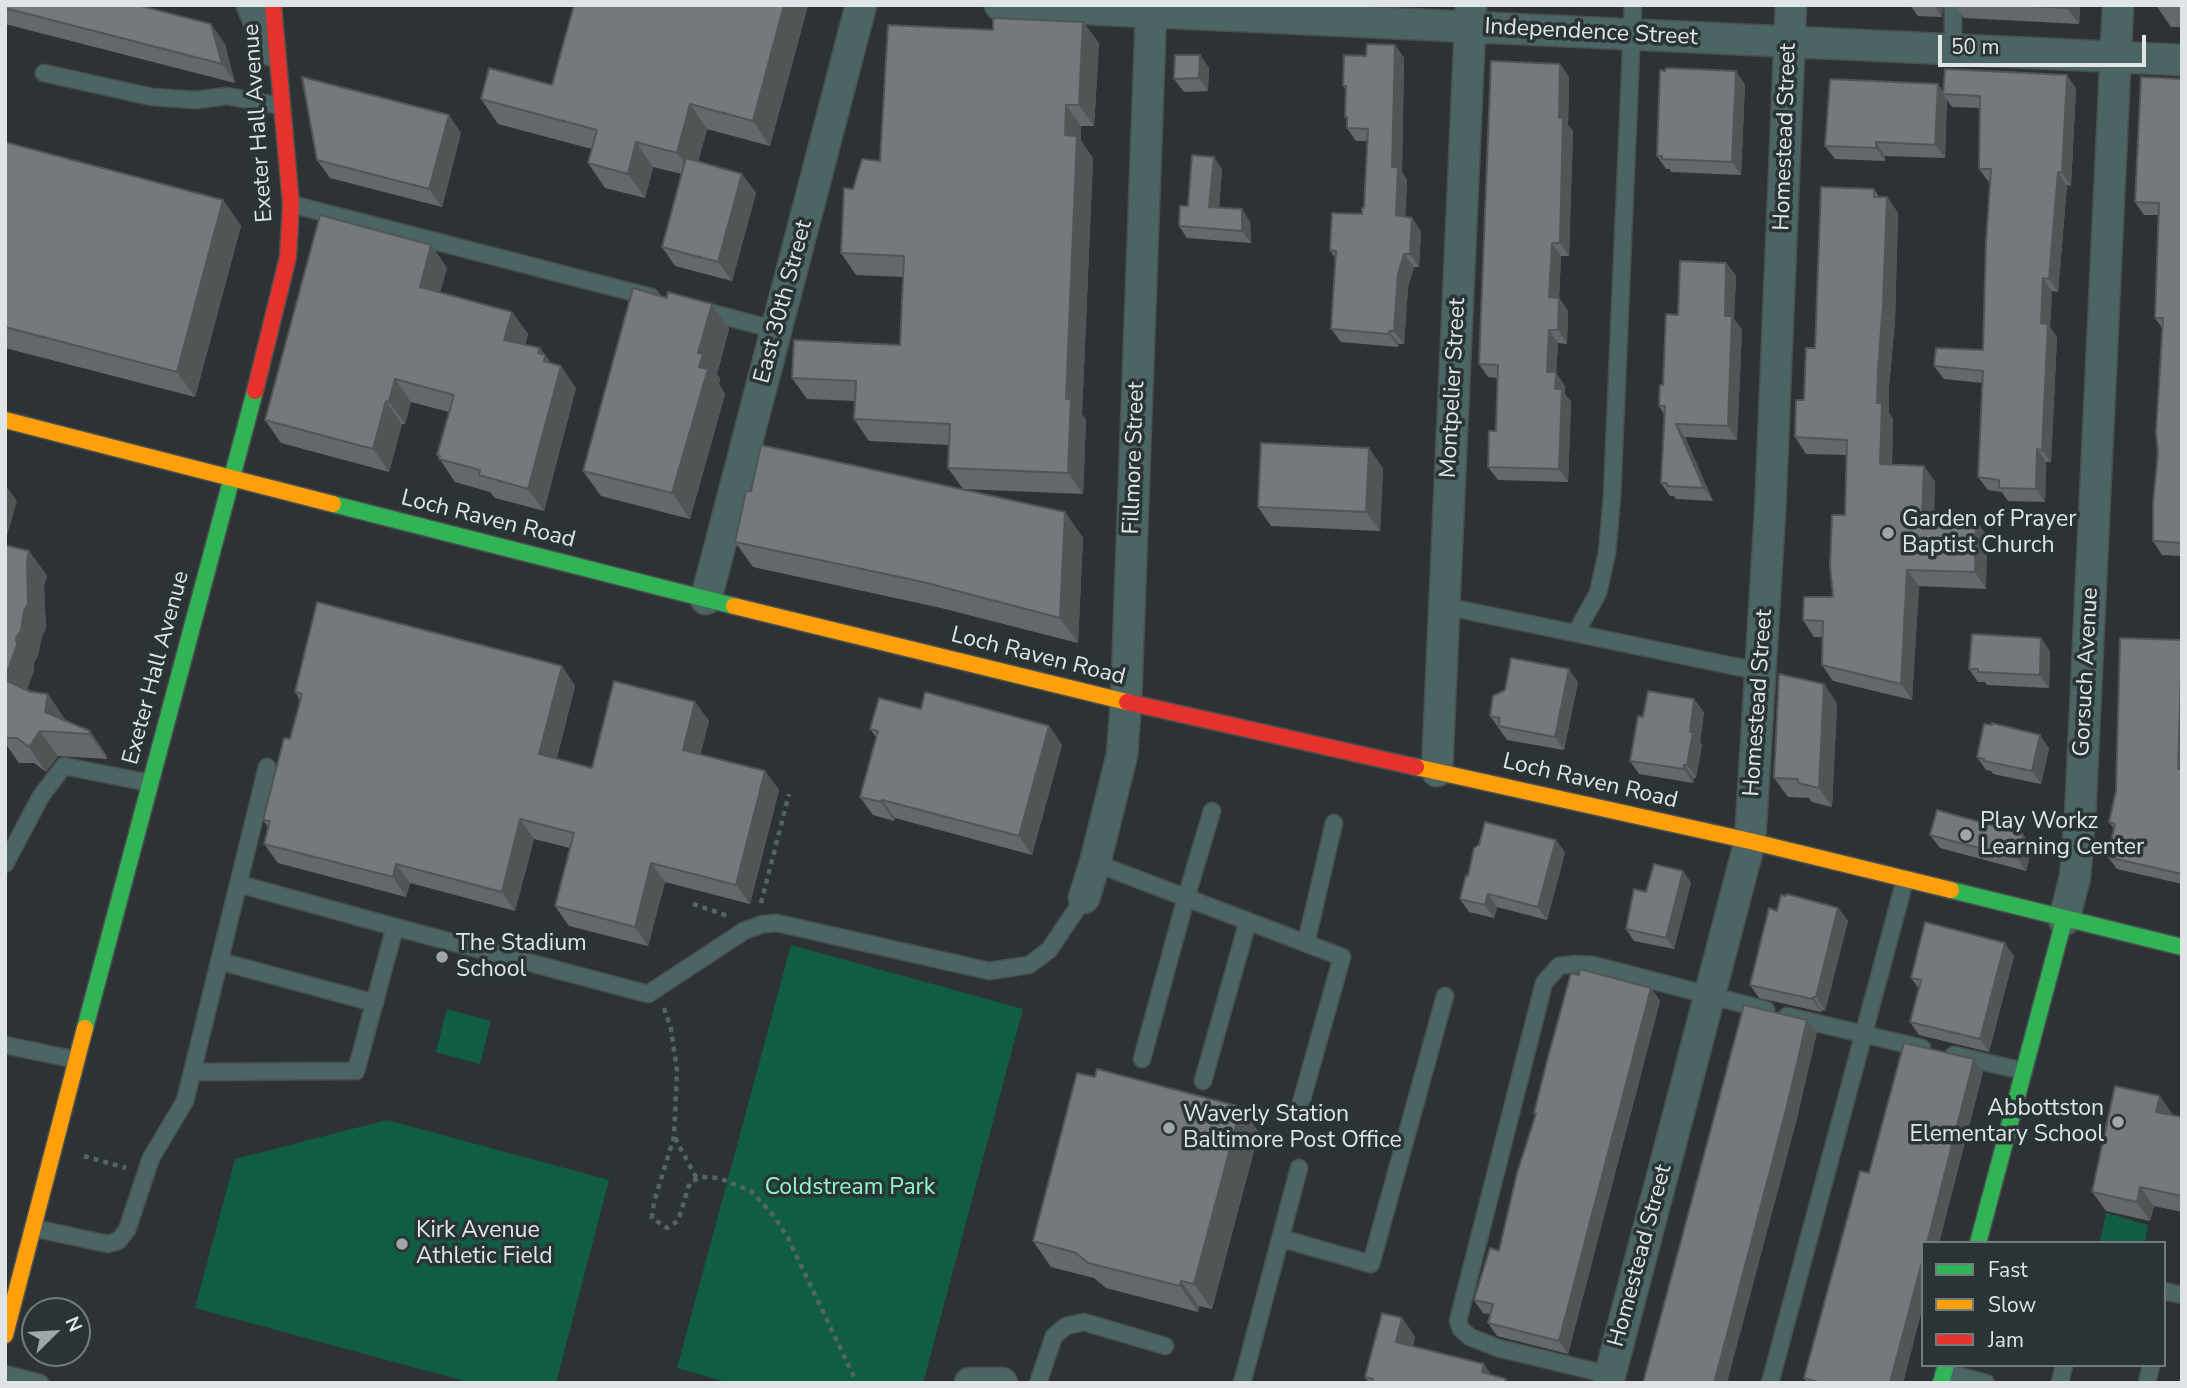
<!DOCTYPE html>
<html>
<head>
<meta charset="utf-8">
<style>
  body { margin:0 }
  #map { position:relative; width:2187px; height:1388px; overflow:hidden; background:#2d3334; font-family:"Nunito Sans",sans-serif }
  canvas { display:block }
  .frame { position:absolute; inset:0; border:7px solid #dfe5e7; pointer-events:none }
  .legend { position:absolute; left:1921px; top:1241px; width:245px; height:126px; box-sizing:border-box; background:#2a3437; border:2px solid #727b7d; margin:0; padding:9px 12px; list-style:none; font-size:21px; color:#dfe5e7 }
  .legend li { display:flex; align-items:center; gap:14px; height:35px }
  .legend b { width:35px; border:2px solid #727b7d }
  .north { position:absolute; left:21px; top:1297px; width:70px; height:70px; box-sizing:border-box; background:#2a3437; border:2px solid #727b7d; border-radius:50%; rotate:66deg; font-size:19px; font-weight:700; line-height:28px; text-align:center; color:#dfe5e7 }
  .north::after { content:''; display:block; margin:auto; width:24px; height:32px; background:#a1a7a8; clip-path:polygon(50% 0,100% 100%,50% 72%,0 100%) }
  .scale { position:absolute; left:1938px; top:35px; width:208px; height:32px; box-sizing:border-box; border:4px solid #dfe5e7; border-top:0; padding-left:9px; font-size:21px; line-height:24px; white-space:nowrap; color:#dfe5e7; -webkit-text-stroke:5px #2a3437; paint-order:stroke }
</style>
</head>
<body>
<div id="map">
<canvas width="2187" height="1388"></canvas>
<div class="frame"></div>
<ul class="legend">
<li><b style="height:9px;background:#30b455"></b>Fast</li>
<li><b style="height:9px;background:#ff9f0a"></b>Slow</li>
<li><b style="height:9px;background:#e5322d"></b>Jam</li>
</ul>
<div class="north">N</div>
<div class="scale">50 m</div>
</div>
<script>
const g = document.querySelector('canvas').getContext('2d');
g.lineJoin = 'round';
function fill(path, color) {
  g.fillStyle = color;
  g.fill(path, 'evenodd');
}
function shape(rows) {
  const path = new Path2D();
  for (const r of rows) {
    path.moveTo(r[0], r[1]);
    for (let i = 2; i < r.length; i += 2) path.lineTo(r[i], r[i + 1]);
  }
  return path;
}
function strokePath(path, color, width, dash) {
  g.strokeStyle = color;
  g.lineWidth = width;
  g.lineCap = dash ? 'butt' : 'round';
  g.setLineDash(dash || []);
  g.stroke(path);
}
function drawText(font, color, halo, rows, align = 'center') {
  g.font = font + ' "Nunito Sans",sans-serif';
  g.lineWidth = 7;
  g.setLineDash([]);
  g.textBaseline = 'middle';
  g.strokeStyle = halo;
  g.fillStyle = color;
  for (const [text, x, y, turn = 0] of rows) {
    g.save();
    g.translate(x, y);
    g.rotate((+turn || 0) * Math.PI / 180);
    g.textAlign = isNaN(turn) ? turn : align;
    if (halo) g.strokeText(text, 0, 0);
    g.fillText(text, 0, 0);
    g.restore();
  }
}
fill(shape([
  [791,945,1023,1009,923,1383,730,1383,677,1368],
  [447,1009,491,1021,480,1064,436,1052],
  [387,1120,609,1180,556,1383,472,1383,195,1308,235,1159],
  [2106,1213,2148,1225,2145,1243,2100,1242]
]), '#105d43');
const lane = shape([
  [1953,50,1953,5],
  [44,73,152,97,196,100,227,96,281,106],
  [291,204,651,297],
  [700,310,777,330],
  [1444,606,1762,672],
  [1576,633,1598,593,1607,553,1612,496,1633,5],
  [1095,863,1342,957,1299,1110],
  [5,864,41,796,64,766,150,783],
  [395,927,648,994,744,931,763,924,777,923,989,971,1029,965,1049,950,1084,898],
  [1306,943,1334,823],
  [219,961,375,1003],
  [1787,1016,1922,1048],
  [5,1045,77,1060],
  [1954,1055,2024,1071],
  [1142,1059,1186,898,1212,811],
  [192,1072,356,1071,395,927,239,884],
  [1203,1081,1248,921],
  [33,1228,108,1244,118,1241,127,1230,151,1158,185,1101,267,767],
  [1280,1238,1371,1264,1445,996],
  [2164,1291,2182,1295],
  [1944,1372,1986,1383],
  [5,1374,40,1383],
  [1610,1375,1498,1348,1470,1337,1461,1329,1458,1321,1544,983,1559,966,1574,964,1593,965,1766,1010],
  [1038,1383,1054,1336,1066,1326,1084,1322,1165,1346],
  [1242,1383,1299,1168],
  [1770,1383,1905,880],
  [2060,1383,2064,1365],
  [2147,1383,2151,1365]
]);
const street = shape([
  [252,5,270,50],
  [1000,5,2182,60],
  [706,599,861,5],
  [1437,771,1471,5],
  [1084,898,1095,863,1122,755,1126,702,1151,12],
  [2064,920,2075,877,2080,818,2118,5],
  [970,1383,1002,1383],
  [1608,1383,1750,841,1770,513,1791,5]
]);
const fast = shape([
  [333,504,734,606],
  [1951,890,2182,947],
  [85,1028,255,391],
  [1978,1243,2064,920],
  [1941,1383,1946,1365]
]);
const slow = shape([
  [5,420,333,504],
  [734,606,1127,702],
  [1416,767,1750,841,1951,890],
  [5,1335,85,1028]
]);
const jam = shape([
  [255,391,288,257,291,204,273,5],
  [1127,702,1416,767]
]);
strokePath(lane, '#4a4f50', 19);
strokePath(street, '#4a4f50', 33);
strokePath(fast, '#4a4f50', 19);
strokePath(slow, '#4a4f50', 19);
strokePath(jam, '#4a4f50', 19);
strokePath(shape([
  [761,903,789,794],
  [693,904,728,916],
  [664,1008,671,1029,677,1071,674,1137,654,1202,652,1218,667,1228,678,1221,690,1182,702,1177,719,1178,751,1191,774,1216,788,1238,857,1383],
  [675,1138,697,1179],
  [84,1156,126,1168]
]), '#526464', 4.5, [5, 5]);
strokePath(lane, '#4b6564', 16);
strokePath(street, '#4b6564', 30);
strokePath(fast, '#30b455', 16);
strokePath(slow, '#ff9f0a', 16);
strokePath(jam, '#e5322d', 16);
fill(shape([
  [5,5,211,24,225,44,235,83,5,24],
  [808,5,770,146,707,129,698,162,742,174,756,193,732,281,675,266,662,247,682,174,653,167,645,198,605,188,588,163,592,149,498,124,481,99,552,85],
  [1910,5,1943,5,1942,17,1918,16],
  [1954,5,2080,5,2079,24,1964,18],
  [2156,5,2182,5,2182,27,2171,27],
  [1083,22,1099,43,1094,126,1081,126,1081,141,1093,158,1082,414,1086,420,1083,494,963,489,948,468,949,445,869,441,854,419,855,401,807,399,792,378,900,345,903,277,856,275,841,253,853,189,880,161,993,30],
  [1395,45,1404,58,1402,172,1407,180,1405,217,1421,231,1419,267,1414,267,1408,287,1404,344,1399,344,1398,347,1341,342,1331,329,1335,258,1330,250,1362,214,1364,208,1367,141,1356,141,1347,128,1347,121,1345,117,1346,91,1343,86,1366,56],
  [1200,55,1209,68,1208,91,1184,92,1174,79],
  [1560,64,1569,77,1568,125,1573,131,1569,256,1561,256,1559,298,1568,311,1567,344,1558,343,1556,373,1565,386,1565,394,1571,402,1568,482,1498,480,1488,467,1496,431,1498,378,1488,377,1479,364],
  [2182,79,2182,556,2162,555,2153,541,2162,328,2155,318,2159,215,2144,215,2135,202],
  [1745,84,1741,175,1671,172,1670,169,1666,169,1657,156],
  [2076,88,2071,186,2067,185,2058,292,2052,291,2050,327,2057,337,2051,462,2046,462,2045,502,2008,501,2002,492,1988,490,1978,477,1982,383,1944,379,1934,366,1983,350,1990,182,1988,181,1979,169,1980,108,1952,107,1947,100,1945,158,1885,156,1885,161,1835,159,1825,146,1944,91],
  [461,133,442,207,330,178,317,160],
  [5,142,223,200,241,226,195,397,5,348],
  [1222,169,1219,208,1250,221,1251,243,1187,238,1179,226,1188,206],
  [1874,189,1879,197,1887,197,1898,213,1895,320,1889,386,1889,413,1893,419,1892,465,1924,466,1935,482,1934,518,1987,536,1986,589,1919,586,1912,700,1833,681,1822,665,1823,637,1814,637,1803,620,1833,597,1845,515,1847,455,1806,454,1795,437,1804,400,1815,348],
  [431,245,447,268,440,292,512,312,528,334,525,345,540,348,551,363,576,388,544,511,495,498,490,492,455,482,437,455,449,412,411,402,405,424,402,424,389,472,281,443,265,420],
  [1726,263,1736,276,1734,319,1742,330,1737,440,1685,437,1713,501,1676,499,1674,496,1670,496,1661,483,1664,414,1659,406,1663,385,1678,315],
  [667,298,712,304,729,329,717,374,720,379,719,384,725,394,690,519,601,496,583,471],
  [1383,468,1380,531,1271,526,1258,507],
  [1065,512,1083,538,1078,643,941,608,753,567,735,542],
  [5,545,29,551,47,576,44,586,46,629,42,636,38,655,34,663,34,670,27,690,48,694,65,720,90,731,107,756,107,759,58,756,46,772,34,763,19,763,5,743],
  [2182,640,2182,884,2117,869,2108,857,2114,829,2109,822],
  [2050,651,2049,688,1987,685,1985,682,1978,682,1969,669],
  [562,666,575,686,557,758,592,768,695,702,709,721,700,754,765,771,779,790,750,904,665,882,648,946,569,926,555,906,570,848,534,839,515,911,410,883,406,897,278,863,264,844,268,827,263,820,290,739,300,700,295,692],
  [1578,682,1564,750,1507,740,1490,716,1505,690],
  [1824,684,1837,704,1832,807,1812,802,1809,798,1788,797,1774,778],
  [921,709,1049,726,1062,745,1032,855,895,818,894,821,873,815,860,797,876,737,870,729],
  [1704,712,1700,742,1702,745,1696,778,1694,778,1693,783,1639,774,1630,761,1643,717],
  [2049,748,2041,784,1993,774,1991,771,1986,770,1977,757],
  [1930,835,2032,847,2026,871,1940,848],
  [1556,840,1565,853,1547,920,1497,907,1494,918,1469,912,1460,899,1468,876],
  [1691,882,1674,949,1634,941,1626,929,1646,892],
  [1838,908,1848,921,1825,1011,1822,1010,1821,1012,1759,998,1750,985,1777,911],
  [2014,956,1989,1052,1919,1035,1910,1022,1919,989,1911,978],
  [1579,975,1651,988,1660,1001,1568,1354,1497,1336,1488,1323,1490,1314,1483,1313,1474,1300,1499,1251,1536,1115,1534,1113],
  [1974,1059,1983,1072,1903,1383,1807,1383,1804,1378,1869,1173],
  [2173,1115,2182,1117,2182,1212,2154,1206,2150,1221,2106,1211,2092,1192],
  [1259,1132,1212,1309,1199,1306,1198,1312,1106,1288,1094,1278,1051,1267,1033,1241],
  [1402,1318,1415,1337,1413,1346,1492,1375,1506,1379,1509,1383,1369,1383,1365,1377]
]), '#65686a');
fill(shape([
  [784,5,808,5,770,146,753,121],
  [1934,5,1943,5,1942,17],
  [2068,5,2080,5,2079,24,2067,8],
  [1083,22,1099,43,1094,126,1079,105],
  [211,24,225,44,235,83,222,64],
  [1395,45,1404,58,1402,172,1407,180,1405,228,1396,215,1392,167],
  [1200,55,1209,68,1208,91,1199,78],
  [1560,64,1569,77,1568,125,1573,131,1569,256,1560,243,1559,118],
  [1736,71,1745,84,1741,175,1732,162],
  [2067,75,2076,88,2071,186,2062,173],
  [1938,84,1945,94,1943,94,1947,100,1945,158,1935,145],
  [690,104,707,129,694,177,677,153],
  [1066,105,1081,126,1081,141,1093,158,1082,414,1086,420,1083,494,1068,473,1065,135],
  [449,115,461,133,442,207,429,189],
  [636,142,653,167,645,198,628,174],
  [1876,142,1885,156,1885,161,1876,148],
  [1214,157,1222,169,1218,219,1209,207],
  [2058,172,2067,185,2058,292,2049,279],
  [742,174,756,193,732,281,718,262],
  [1887,197,1898,213,1895,320,1889,386,1889,413,1893,419,1891,481,1880,464,1877,403,1878,370],
  [223,200,241,226,195,397,177,372],
  [1242,209,1250,221,1251,243,1242,231],
  [1412,218,1421,231,1419,267,1410,254],
  [1552,243,1561,256,1559,298,1568,311,1567,344,1558,330,1549,297],
  [431,245,447,268,435,310,420,287],
  [1404,254,1414,267,1408,287,1404,344,1394,331,1398,274],
  [1726,263,1736,276,1734,319,1742,330,1737,440,1728,426,1725,316],
  [2043,278,2052,291,2050,327,2057,337,2051,462,2042,450,2041,323],
  [712,304,729,329,717,374,720,379,719,384,725,394,690,519,672,493,699,367,698,353],
  [512,312,528,334,520,362,504,340],
  [1549,330,1558,343,1556,373,1565,386,1565,394,1571,402,1568,482,1559,469,1555,389,1547,372],
  [1389,331,1399,344,1398,347,1389,334],
  [540,348,558,374,561,366,576,388,544,511,528,489,538,353],
  [395,379,411,402,405,424,389,402],
  [386,401,402,424,389,472,373,449],
  [1676,424,1685,437,1713,501,1704,488],
  [1369,448,1383,468,1380,531,1366,512],
  [2037,449,2046,462,2045,502,2036,489],
  [1924,466,1935,482,1933,534,1922,518],
  [5,485,17,501,5,543],
  [1065,512,1083,538,1078,643,1060,618],
  [1976,520,1987,536,1986,589,1975,572],
  [29,551,47,576,44,586,46,629,42,636,38,655,34,663,34,670,22,705,5,681,5,678,16,638,27,561],
  [1907,570,1919,586,1912,700,1901,684],
  [2041,638,2050,651,2049,688,2040,675],
  [2182,649,2182,774,2178,769],
  [562,666,575,686,553,773,539,754],
  [1569,669,1578,682,1564,750,1555,737],
  [1824,684,1837,704,1832,807,1819,788],
  [48,694,65,719,63,732,45,712],
  [1694,699,1704,712,1700,742,1702,745,1696,778,1687,765],
  [695,702,709,721,697,769,683,750],
  [1049,726,1062,745,1032,855,1019,836],
  [40,731,58,756,46,772,29,747],
  [90,731,107,756,107,759,89,734],
  [2040,735,2049,748,2041,784,2032,771],
  [1684,765,1694,778,1693,783,1684,769],
  [765,771,779,790,750,904,736,885],
  [882,800,895,818,894,821,881,802],
  [520,819,534,839,515,911,502,892],
  [2023,834,2032,847,2026,871,2017,858],
  [1556,840,1565,853,1547,920,1538,907],
  [651,863,665,882,648,946,635,927],
  [396,864,410,883,406,897,393,877],
  [1683,871,1691,882,1674,949,1666,938],
  [1488,894,1497,907,1494,918,1485,905],
  [1838,908,1848,921,1825,1011,1816,997],
  [2005,943,2014,956,1989,1052,1980,1039],
  [1651,988,1660,1001,1568,1354,1559,1341],
  [1813,997,1822,1010,1821,1012,1812,999],
  [1807,1020,1817,1033,1797,1119,1727,1383,1714,1383],
  [1974,1059,1983,1072,1939,1243,1927,1243],
  [2160,1096,2173,1115,2156,1112],
  [1241,1107,1259,1132,1212,1309,1194,1284],
  [2140,1187,2154,1206,2150,1221,2137,1202],
  [1923,1258,1923,1306,1903,1383,1890,1383],
  [1181,1281,1199,1306,1198,1312,1180,1286],
  [1402,1318,1415,1337,1410,1361,1396,1342],
  [1484,1364,1497,1383,1482,1372]
]), '#525556');
const building = shape([
  [5,5,137,5,211,24,222,64,5,8,5,5],
  [574,5,784,5,753,121,690,104,677,153,636,142,628,174,588,163,597,130,481,99,489,68,552,85,574,5],
  [2012,5,2068,5,2067,8,2012,5],
  [993,18,1083,22,1079,105,1066,105,1065,135,1077,136,1066,399,1071,399,1068,473,948,468,950,424,854,419,856,381,792,378,794,340,900,345,904,256,841,253,844,188,853,189,862,159,880,161,888,25,993,30,993,18],
  [1367,44,1395,45,1392,167,1398,167,1396,215,1412,218,1410,254,1404,254,1398,274,1394,331,1389,331,1389,334,1331,329,1336,251,1330,250,1332,213,1362,214,1362,208,1364,208,1368,129,1347,128,1347,117,1345,117,1346,86,1343,86,1344,55,1366,56,1367,44],
  [1175,55,1200,55,1199,78,1174,79,1175,55],
  [1491,61,1560,64,1559,118,1563,118,1560,243,1552,243,1549,297,1559,298,1558,330,1549,330,1547,372,1556,372,1555,389,1562,389,1559,469,1488,467,1489,431,1496,431,1498,365,1479,364,1491,61],
  [1666,68,1736,71,1732,162,1662,159,1662,156,1657,156,1660,70,1665,71,1666,68],
  [1945,69,2067,75,2062,173,2058,172,2049,279,2043,278,2041,323,2048,324,2042,450,2037,449,2036,489,1999,488,1999,480,1978,477,1983,371,1934,366,1936,348,1983,350,1986,242,1991,169,1979,169,1980,96,1943,94,1945,69],
  [302,77,449,115,429,189,317,160,302,77],
  [2141,77,2182,79,2182,543,2153,541,2153,504,2158,453,2156,432,2163,318,2155,318,2159,203,2135,202,2141,77],
  [1830,79,1938,84,1935,145,1876,142,1876,148,1825,146,1830,79],
  [5,142,223,200,177,372,5,327,5,142],
  [1192,155,1214,157,1209,207,1242,209,1242,231,1179,226,1180,206,1188,206,1192,155],
  [686,158,742,174,718,262,662,247,686,158],
  [1821,187,1874,189,1874,197,1887,197,1883,304,1878,370,1877,403,1882,403,1880,464,1924,466,1922,518,1976,520,1975,572,1907,570,1901,684,1822,665,1823,621,1803,620,1804,597,1833,597,1830,566,1832,515,1845,515,1847,440,1795,437,1796,400,1804,400,1806,348,1815,348,1821,187],
  [320,215,431,245,420,287,512,312,504,340,540,348,538,353,545,355,544,361,561,366,528,489,479,475,480,470,439,459,440,456,437,455,454,395,395,379,389,402,386,401,373,449,265,420,320,215],
  [1680,261,1726,263,1725,316,1732,316,1728,426,1676,424,1704,488,1667,486,1667,483,1661,483,1665,406,1659,406,1660,385,1663,385,1666,314,1678,315,1680,261],
  [633,288,667,298,668,292,712,304,698,353,703,354,699,367,708,369,672,493,583,471,633,288],
  [1261,443,1369,448,1366,512,1258,507,1261,443],
  [761,445,1065,512,1060,618,923,582,735,542,746,491,751,491,761,445],
  [5,545,29,551,27,561,28,604,24,611,21,630,16,638,17,645,5,678,5,545],
  [317,602,562,666,539,754,592,768,614,681,695,702,683,750,765,771,736,885,651,863,635,927,555,906,574,833,520,819,502,892,396,864,393,877,264,844,270,821,263,820,284,738,290,739,302,694,295,692,317,602],
  [1972,634,2041,638,2040,675,1978,672,1978,669,1969,669,1972,634],
  [2120,638,2182,640,2178,769,2182,769,2182,874,2108,857,2115,824,2109,822,2116,791,2120,638],
  [1511,658,1569,669,1555,737,1498,726,1500,718,1490,716,1493,696,1505,690,1511,658],
  [1779,674,1824,684,1819,788,1798,783,1798,779,1774,778,1779,674],
  [5,680,31,692,48,694,45,712,90,731,89,734,40,731,29,747,17,738,5,738,5,680],
  [1648,691,1694,699,1690,732,1693,732,1687,765,1684,765,1684,769,1630,761,1638,716,1643,717,1648,691],
  [925,692,1049,726,1019,836,882,800,881,802,860,797,878,731,870,729,879,698,921,709,925,692],
  [1992,723,2040,735,2032,771,1984,761,1984,759,1977,757,1984,724,1992,725,1992,723],
  [1937,810,2023,834,2017,858,1930,835,1937,810],
  [1485,822,1556,840,1538,907,1488,894,1485,905,1460,899,1466,875,1468,876,1474,848,1479,845,1485,822],
  [1654,864,1683,871,1666,938,1626,929,1634,889,1646,892,1654,864],
  [1787,894,1838,908,1816,997,1813,997,1812,999,1750,985,1769,908,1777,911,1781,895,1786,896,1787,894],
  [1925,922,2005,943,1980,1039,1910,1022,1921,980,1911,978,1925,922],
  [1580,969,1651,988,1559,1341,1488,1323,1493,1304,1474,1300,1490,1248,1499,1251,1517,1173,1536,1114,1534,1113,1547,1061,1571,973,1579,975,1580,969],
  [1744,1005,1807,1020,1787,1106,1720,1361,1714,1383,1643,1383,1744,1005],
  [1904,1043,1974,1059,1927,1243,1923,1243,1923,1258,1890,1383,1822,1383,1804,1378,1860,1171,1869,1173,1904,1043],
  [1097,1069,1241,1107,1194,1284,1181,1281,1180,1286,1088,1263,1076,1253,1033,1241,1077,1073,1095,1077,1097,1069],
  [2115,1086,2160,1096,2156,1112,2182,1117,2182,1196,2140,1187,2137,1202,2092,1192,2115,1086],
  [1382,1313,1402,1318,1396,1342,1484,1364,1482,1372,1506,1379,1505,1383,1372,1383,1373,1379,1365,1377,1382,1313]
]);
fill(building, '#75797b');
strokePath(building, '#525556', 2);
for (const [x, y, r, color] of [
  [1888,533,7,"#a1a7a8"],
  [1966,835,7,"#a1a7a8"],
  [442,957,7,"#a1a7a8"],
  [2118,1122,7,"#a1a7a8"],
  [1169,1128,7,"#a1a7a8"],
  [402,1244,7,"#a1a7a8"]
]) {
  const dot = new Path2D();
  dot.arc(x, y, r, 0, 2 * Math.PI);
  g.fillStyle = color;
  g.fill(dot);
  strokePath(dot, '#2a3437', 2.5);
}
drawText('23px', '#dfe5e7', '#2a3437', [
  ["Independence Street",1591,33,3],
  ["Exeter Hall Avenue",259,123,-94],
  ["Homestead Street",1786,137,-88],
  ["East 30th Street",784,302,-75],
  ["Montpelier Street",1454,388,-87],
  ["Fillmore Street",1135,458,-88],
  ["Loch Raven Road",488,520,14],
  ["Loch Raven Road",1038,657,14],
  ["Exeter Hall Avenue",157,668,-75],
  ["Gorsuch Avenue",2087,672,-87],
  ["Homestead Street",1759,703,-86],
  ["Loch Raven Road",1590,782,13],
  ["Homestead Street",1641,1256,-75]
]);
drawText('23px', '#dfe5e7', '#2a3437', [
  ["Garden of Prayer",1902,520],
  ["Baptist Church",1902,546],
  ["Play Workz",1980,822],
  ["Learning Center",1980,848],
  ["The Stadium",456,944],
  ["School",456,970],
  ["Abbottston",2104,1109,"right"],
  ["Elementary School",2104,1135,"right"],
  ["Waverly Station",1183,1115],
  ["Baltimore Post Office",1183,1141],
  ["Kirk Avenue",416,1231],
  ["Athletic Field",416,1257]
], 'left');
drawText('23px', '#8ffac8', '#2a3437', [
  ["Coldstream Park",850,1188]
]);
</script>
</body>
</html>
